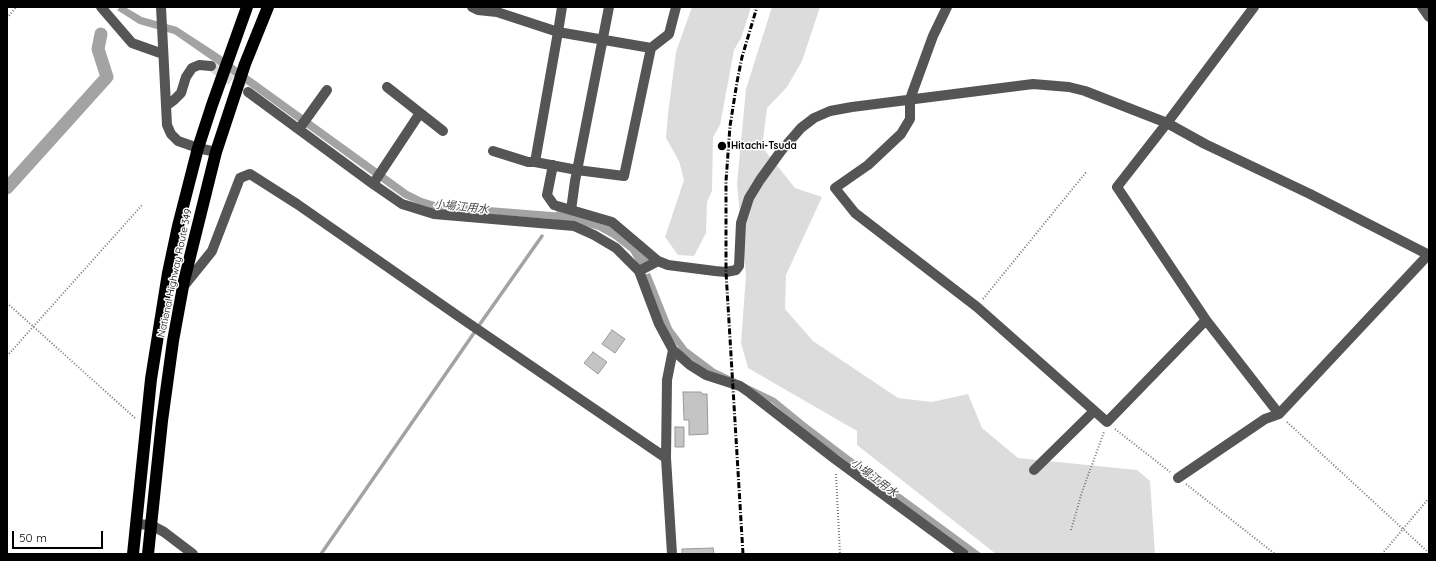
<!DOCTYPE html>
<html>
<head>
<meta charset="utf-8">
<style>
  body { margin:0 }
  #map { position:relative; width:1436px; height:561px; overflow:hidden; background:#fff; font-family:Quicksand,sans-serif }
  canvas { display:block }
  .frame { position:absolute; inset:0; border:8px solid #000; pointer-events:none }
  .scale { position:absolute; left:12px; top:531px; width:91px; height:18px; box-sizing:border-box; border:2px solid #000; border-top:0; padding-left:5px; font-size:12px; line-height:14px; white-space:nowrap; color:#000; -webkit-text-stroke:3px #fff; paint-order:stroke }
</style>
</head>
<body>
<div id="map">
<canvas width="1436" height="561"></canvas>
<div class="frame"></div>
<div class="scale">50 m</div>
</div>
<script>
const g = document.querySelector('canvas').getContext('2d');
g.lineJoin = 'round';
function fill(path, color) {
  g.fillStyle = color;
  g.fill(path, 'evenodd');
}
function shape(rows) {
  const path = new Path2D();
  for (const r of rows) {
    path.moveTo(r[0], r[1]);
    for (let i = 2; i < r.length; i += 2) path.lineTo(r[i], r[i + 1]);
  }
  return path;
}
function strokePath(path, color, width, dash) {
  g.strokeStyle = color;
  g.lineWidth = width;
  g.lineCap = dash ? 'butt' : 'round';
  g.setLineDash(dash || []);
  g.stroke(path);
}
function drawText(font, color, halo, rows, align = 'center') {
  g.font = font + ' Quicksand,"Noto Sans JP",sans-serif';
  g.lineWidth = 3;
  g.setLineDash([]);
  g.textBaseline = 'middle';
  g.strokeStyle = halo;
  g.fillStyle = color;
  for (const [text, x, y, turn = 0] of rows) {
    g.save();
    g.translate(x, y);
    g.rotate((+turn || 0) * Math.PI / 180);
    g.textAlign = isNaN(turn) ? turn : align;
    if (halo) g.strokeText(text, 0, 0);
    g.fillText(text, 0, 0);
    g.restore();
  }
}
fill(shape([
  [692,7,751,7,741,38,734,50,720,125,713,137,712,191,707,202,706,233,694,256,678,255,665,237,684,180,679,161,666,138,668,114,676,52],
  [772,7,820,7,802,61,787,87,767,108,762,147,795,188,822,197,786,275,785,309,813,341,898,398,932,402,968,394,982,428,1018,458,1137,470,1150,481,1155,554,996,554,857,445,857,431,748,368,741,343,746,275,737,184,746,89]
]), '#dcdcdc');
fill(shape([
  [120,7,125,7,142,17,177,27,217,53,408,191,422,198,438,203,577,214,576,221,437,210,418,204,404,198,249,86,174,34,139,24,117,10],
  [650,273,672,328,687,348,715,369,775,398,807,424,861,465,982,554,971,554,802,428,772,403,710,374,681,351,666,331,644,275]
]), '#a3a3a3');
strokePath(shape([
  [480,324,542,236],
  [321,554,474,333]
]), '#a3a3a3', 3.5);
strokePath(shape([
  [7,188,107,77,98,49,101,34],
  [561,216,577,217,601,224,617,233,635,247,644,262]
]), '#a3a3a3', 13);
const building = shape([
  [612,330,625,339,615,353,602,344,612,330],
  [593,352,607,362,598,374,584,363,593,352],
  [683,392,701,392,702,394,707,394,708,434,689,435,689,420,684,420,683,392],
  [675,427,684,427,684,447,675,447,675,427],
  [713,548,714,554,682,554,682,549,713,548]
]);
fill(building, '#c4c4c4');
strokePath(building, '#999', 1);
strokePath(shape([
  [211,66,243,89]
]), '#d9d9d9', 10, [10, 5]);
strokePath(shape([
  [7,18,16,7],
  [983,299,1087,171],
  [7,303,135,418],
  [7,356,143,204],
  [1287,422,1429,553],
  [1115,429,1170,472],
  [836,474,840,554],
  [1186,484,1275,554],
  [1071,530,1082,492,1104,432],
  [1382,554,1429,498]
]), '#777', 2, [1, 2]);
strokePath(shape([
  [101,7,132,43,163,54],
  [161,7,167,125,171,134,178,141,198,148,216,152],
  [472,7,478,10,497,12,558,32,651,48,624,176,577,170,535,162,558,32,562,7],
  [609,7,575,181,571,210,612,222,658,261],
  [947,7,933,36,910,99,910,119,901,134,868,165,835,188,855,213,977,307,1107,422,1206,320],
  [1254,7,1167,123,1117,187,1206,320,1279,414],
  [1422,7,1429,17],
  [651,48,669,34,676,7],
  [387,87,443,131],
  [248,92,373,184,402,204,434,214,574,226,594,235,616,248,639,271,659,324,673,350,690,365,706,375,740,386,750,393,835,459,964,554],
  [166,106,174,100,181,93,186,77,192,68,199,65,211,66],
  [299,129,327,90],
  [493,151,528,162,535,162],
  [553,165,547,195,554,205,571,210],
  [373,184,420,113],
  [639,271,658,261,668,265,715,271,726,272,736,270,739,266,741,223,749,198,760,180,781,151,801,128,814,118,830,111,852,107,1033,84,1069,87,1085,91,1167,123,1205,144,1310,194,1429,255],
  [183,287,212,251,240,178,250,174,297,204,458,316,666,458],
  [1034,470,1094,411],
  [1178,478,1265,419,1279,414,1429,254],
  [136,524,151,525,164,532,193,554],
  [672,554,666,458,667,380,673,350]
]), '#555', 10);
strokePath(shape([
  [133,554,151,379,168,273,178,226,198,148,212,105,247,7],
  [148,554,162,421,173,341,184,281,216,152,245,64,268,7]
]), '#000', 12);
strokePath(shape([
  [743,554,726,272,726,181,730,126,737,82,742,57,757,7]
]), '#000', 3, [6, 2, 1, 2]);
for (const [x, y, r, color] of [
  [722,146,5,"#000"]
]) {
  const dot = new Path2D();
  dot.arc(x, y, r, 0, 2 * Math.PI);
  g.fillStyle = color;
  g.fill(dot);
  strokePath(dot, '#fff', 1.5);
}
drawText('bold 10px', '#000', '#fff', [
  ["Hitachi-Tsuda",731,146]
], 'left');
drawText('10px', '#000', '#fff', [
  ["National Highway Route 349",175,273,-78]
]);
drawText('italic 11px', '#444', '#fff', [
  ["小場江用水",461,207,6],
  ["小場江用水",874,478,37]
]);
</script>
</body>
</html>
